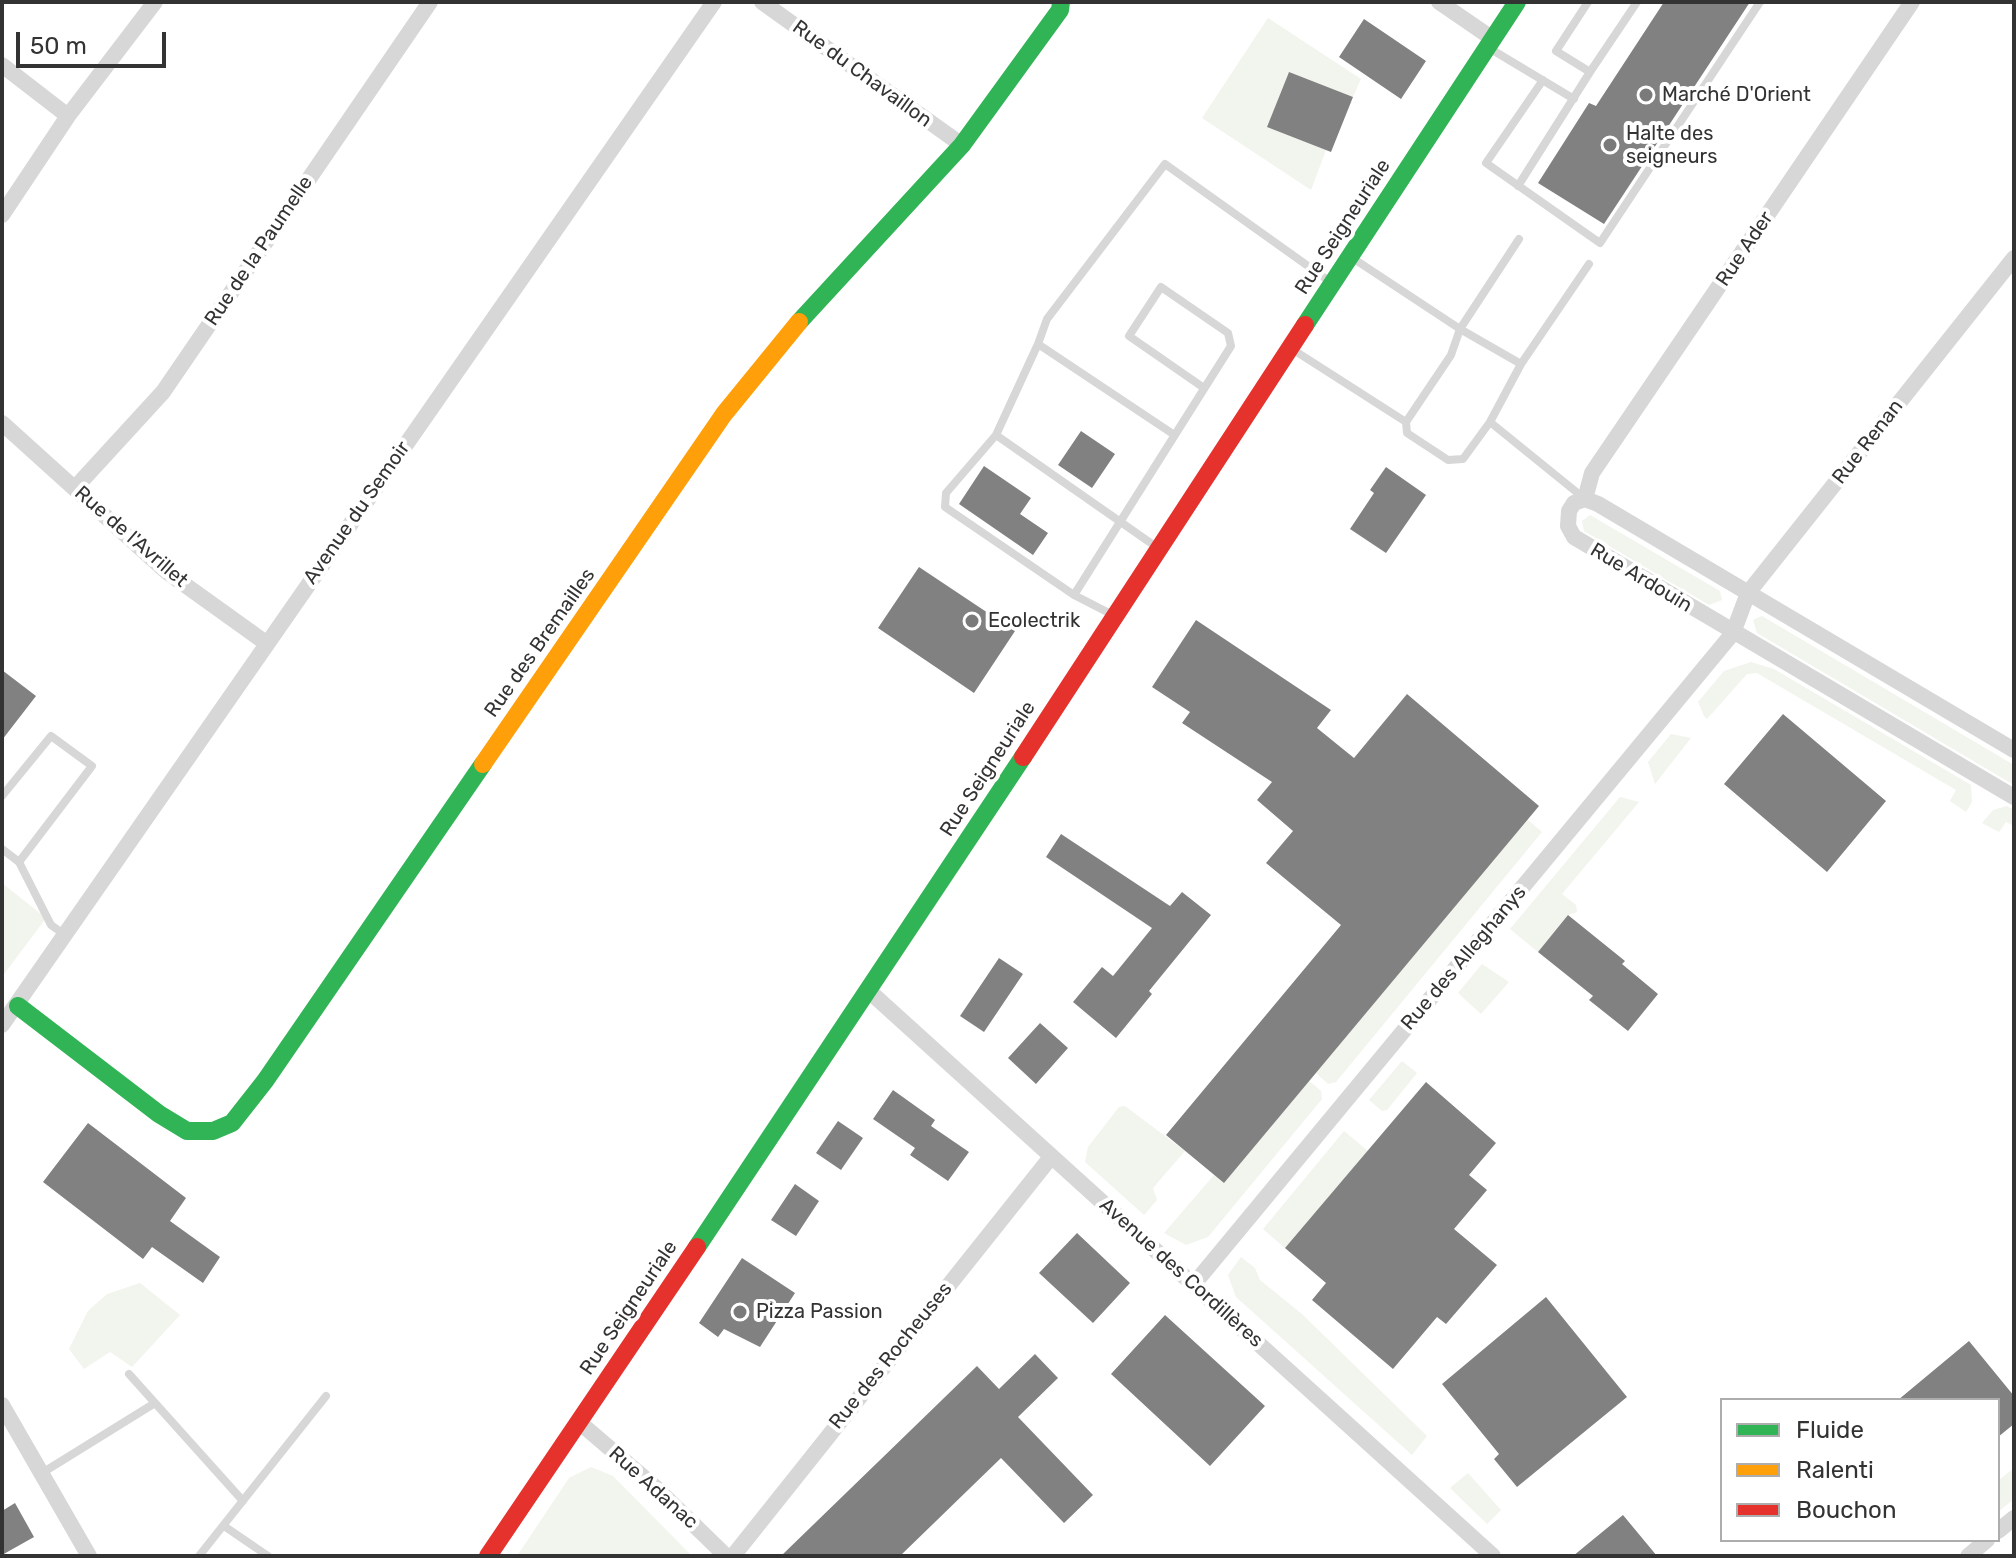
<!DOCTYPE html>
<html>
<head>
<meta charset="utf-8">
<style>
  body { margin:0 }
  #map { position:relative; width:2016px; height:1558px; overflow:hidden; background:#fff; font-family:Rubik,sans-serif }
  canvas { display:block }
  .frame { position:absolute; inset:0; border:4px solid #333; pointer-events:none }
  .legend { position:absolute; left:1720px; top:1398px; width:280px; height:144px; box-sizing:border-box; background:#fff; border:2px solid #adadad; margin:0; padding:10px 14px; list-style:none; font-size:24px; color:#333 }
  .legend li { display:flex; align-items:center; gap:16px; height:40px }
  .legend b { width:40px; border:2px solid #adadad }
  .scale { position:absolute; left:16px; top:32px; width:150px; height:36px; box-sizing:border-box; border:4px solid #333; border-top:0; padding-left:10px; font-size:24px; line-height:28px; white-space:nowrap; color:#333; -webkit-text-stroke:6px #fff; paint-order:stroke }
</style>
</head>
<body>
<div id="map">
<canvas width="2016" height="1558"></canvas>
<div class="frame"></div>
<ul class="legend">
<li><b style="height:10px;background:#30b455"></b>Fluide</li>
<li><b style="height:10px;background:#ff9f0a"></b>Ralenti</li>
<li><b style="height:10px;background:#e5322d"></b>Bouchon</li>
</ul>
<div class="scale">50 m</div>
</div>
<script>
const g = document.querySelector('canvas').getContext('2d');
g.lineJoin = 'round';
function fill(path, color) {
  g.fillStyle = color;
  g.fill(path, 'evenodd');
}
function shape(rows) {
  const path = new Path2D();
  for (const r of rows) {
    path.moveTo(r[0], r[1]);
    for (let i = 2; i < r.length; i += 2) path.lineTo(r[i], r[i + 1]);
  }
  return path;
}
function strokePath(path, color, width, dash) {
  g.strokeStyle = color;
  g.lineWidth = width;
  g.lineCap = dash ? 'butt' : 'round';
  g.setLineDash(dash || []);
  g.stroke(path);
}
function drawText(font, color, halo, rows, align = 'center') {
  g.font = font + ' Rubik,sans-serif';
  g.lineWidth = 8;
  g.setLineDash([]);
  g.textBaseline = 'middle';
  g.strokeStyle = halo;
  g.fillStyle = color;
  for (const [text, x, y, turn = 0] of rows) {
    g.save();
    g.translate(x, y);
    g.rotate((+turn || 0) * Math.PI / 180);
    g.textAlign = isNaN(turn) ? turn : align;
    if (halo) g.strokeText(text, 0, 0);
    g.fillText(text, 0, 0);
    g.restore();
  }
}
fill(shape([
  [1268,18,1361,79,1353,97,1288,73,1268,127,1326,150,1311,190,1202,118],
  [1590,515,1720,591,1722,600,1709,605,1584,531,1582,521],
  [1762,616,2014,765,2014,785,1757,633,1753,620],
  [1751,662,1774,669,1971,785,1972,802,1966,812,1950,801,1956,790,1757,673,1747,674,1707,719,1704,716,1698,702,1724,671],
  [1671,734,1691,738,1655,784,1648,762],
  [1620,797,1639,802,1562,894,1576,905,1577,912,1568,915,1538,952,1510,929],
  [2007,806,2014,810,2014,826,2006,822,1999,832,1982,823,1993,810],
  [1527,819,1542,832,1336,1082,1328,1084,1316,1073],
  [2,883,46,918,2,977],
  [1482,964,1509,982,1481,1014,1458,993],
  [1402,1061,1417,1073,1387,1110,1382,1111,1369,1100],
  [1309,1081,1321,1091,1322,1099,1208,1237,1186,1245,1164,1233,1214,1175,1224,1183],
  [1125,1106,1185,1151,1153,1188,1157,1200,1144,1215,1085,1162,1088,1147,1119,1107],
  [1344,1131,1368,1151,1285,1248,1263,1229],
  [1241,1257,1255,1268,1260,1280,1303,1315,1427,1436,1412,1455,1236,1297,1228,1275],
  [140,1283,180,1315,132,1367,110,1352,84,1369,69,1349,88,1311,107,1294],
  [591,1467,613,1476,692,1556,517,1556,569,1478],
  [2014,1468,2014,1499,1998,1512,1998,1481],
  [1468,1473,1501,1510,1487,1524,1450,1488]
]), '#f1f5ed');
fill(shape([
  [1664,2,1750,2,1604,224,1538,183,1589,103,1596,106],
  [1364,19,1426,61,1401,99,1339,57],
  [1289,72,1353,97,1331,152,1267,127],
  [1081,431,1115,454,1092,488,1058,465],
  [984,466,1031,498,1020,514,1048,533,1033,555,959,504],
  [1386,467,1426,495,1386,553,1350,529,1374,493,1370,490],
  [919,567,1015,631,974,693,878,628],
  [1196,620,1331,710,1317,728,1354,758,1407,694,1539,806,1224,1183,1166,1135,1341,925,1266,863,1293,831,1257,800,1272,782,1182,723,1190,712,1152,687],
  [2,670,36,696,2,740],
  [1783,714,1886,801,1827,872,1724,784],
  [1061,834,1170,906,1182,892,1211,915,1149,991,1152,994,1116,1038,1073,1002,1102,967,1113,976,1152,928,1046,857],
  [1568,915,1625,961,1622,964,1658,994,1628,1031,1589,1000,1593,996,1538,952],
  [999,958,1023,974,984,1032,960,1016],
  [1040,1023,1068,1048,1036,1084,1008,1058],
  [1426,1082,1496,1143,1469,1175,1487,1190,1454,1229,1497,1265,1446,1324,1437,1317,1393,1369,1312,1300,1326,1283,1285,1248],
  [893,1090,935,1120,931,1126,969,1152,948,1181,910,1155,915,1148,873,1119],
  [838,1121,863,1138,841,1170,816,1153],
  [88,1123,186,1198,170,1221,220,1257,203,1283,152,1247,143,1259,43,1182],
  [795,1184,819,1201,796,1236,771,1220],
  [1077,1233,1130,1283,1093,1323,1039,1273],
  [742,1258,795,1293,760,1347,724,1329,718,1337,699,1323],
  [1546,1297,1627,1397,1517,1487,1494,1459,1499,1454,1442,1384],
  [1165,1315,1265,1406,1210,1466,1111,1374],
  [1969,1341,2014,1396,2014,1424,1998,1437,1998,1400,1898,1400],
  [1035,1354,1058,1378,1018,1417,1093,1495,1064,1523,1001,1458,900,1556,781,1556,977,1366,999,1389],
  [15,1503,34,1537,2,1555,2,1511],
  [1623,1515,1657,1556,1573,1556]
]), '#818181');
strokePath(shape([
  [1588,2,1556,51,1590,72,1637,2],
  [1489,48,1574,99],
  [1543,80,1486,163,1600,243,1760,2],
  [1518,186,1590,72],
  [1519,239,1460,329,1521,364,1490,422,1585,499],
  [1038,344,1047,319,1165,164,1329,281],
  [1292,349,1406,422,1451,355,1460,329,1351,257],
  [1521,364,1589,264],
  [1406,422,1407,433,1448,460,1463,459,1490,422],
  [996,435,1038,344,1173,434],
  [1074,595,1231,346,1228,333,1161,287,1129,336,1204,388],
  [1111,614,1074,595,945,507,946,493,996,435,1155,546],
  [2,796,51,736,92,766,19,862],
  [2,849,19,862,51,925,65,935],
  [129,1374,243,1501],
  [42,1473,155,1403],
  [224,1526,268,1556],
  [199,1556,326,1396]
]), '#d7d7d7', 8);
strokePath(shape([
  [762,2,962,145],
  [1439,2,1493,39],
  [2,65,68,116],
  [2,215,68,116,155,2],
  [2,423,167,572,266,643],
  [75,488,163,392,430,2],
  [1585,499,1592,473,1912,2],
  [2014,750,1598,504,1585,499,1574,503,1569,511,1568,526,1574,537,2014,797],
  [869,991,1493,1556],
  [2,1025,714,2],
  [1194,1284,1733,633,1748,593,2014,258],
  [2,1405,89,1556],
  [579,1422,655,1487,726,1556],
  [1998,1531,2014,1518],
  [733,1556,1051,1157],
  [1968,1556,1987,1540]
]), '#d7d7d7', 16);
strokePath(shape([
  [799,322,962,145,1060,10,1061,2],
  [1305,325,1517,2],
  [18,1006,159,1114,187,1131,213,1131,232,1123,265,1081,483,764],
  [697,1247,1023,757]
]), '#30b455', 18);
strokePath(shape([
  [483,764,724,414,799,322]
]), '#ff9f0a', 18);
strokePath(shape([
  [1023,757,1305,325],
  [488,1556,697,1247]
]), '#e5322d', 18);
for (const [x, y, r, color] of [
  [1646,95,8,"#7a7a7a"],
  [1610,145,8,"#7a7a7a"],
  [972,621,8,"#7a7a7a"],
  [740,1312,8,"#7a7a7a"]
]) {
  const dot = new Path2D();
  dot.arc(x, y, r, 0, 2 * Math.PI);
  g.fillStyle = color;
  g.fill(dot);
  strokePath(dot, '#fff', 3);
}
drawText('20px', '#333', '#fff', [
  ["Rue du Chavaillon",862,74,36],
  ["Rue Seigneuriale",1343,227,-57],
  ["Rue Ader",1745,249,-56],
  ["Rue de la Paumelle",259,251,-56],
  ["Rue Renan",1868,442,-52],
  ["Avenue du Semoir",357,513,-55],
  ["Rue de l'Avrillet",131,537,41],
  ["Rue Ardouin",1641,578,31],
  ["Rue des Bremailles",540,643,-55],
  ["Rue Seigneuriale",988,769,-57],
  ["Rue des Alleghanys",1464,958,-50],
  ["Avenue des Cordillères",1181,1273,42],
  ["Rue Seigneuriale",629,1308,-56],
  ["Rue des Rocheuses",891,1356,-51],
  ["Rue Adanac",653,1488,42]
]);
drawText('20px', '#333', '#fff', [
  ["Marché D'Orient",1662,95],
  ["Halte des",1626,134],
  ["seigneurs",1626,157],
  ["Ecolectrik",988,621],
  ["Pizza Passion",756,1312]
], 'left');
</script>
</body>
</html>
